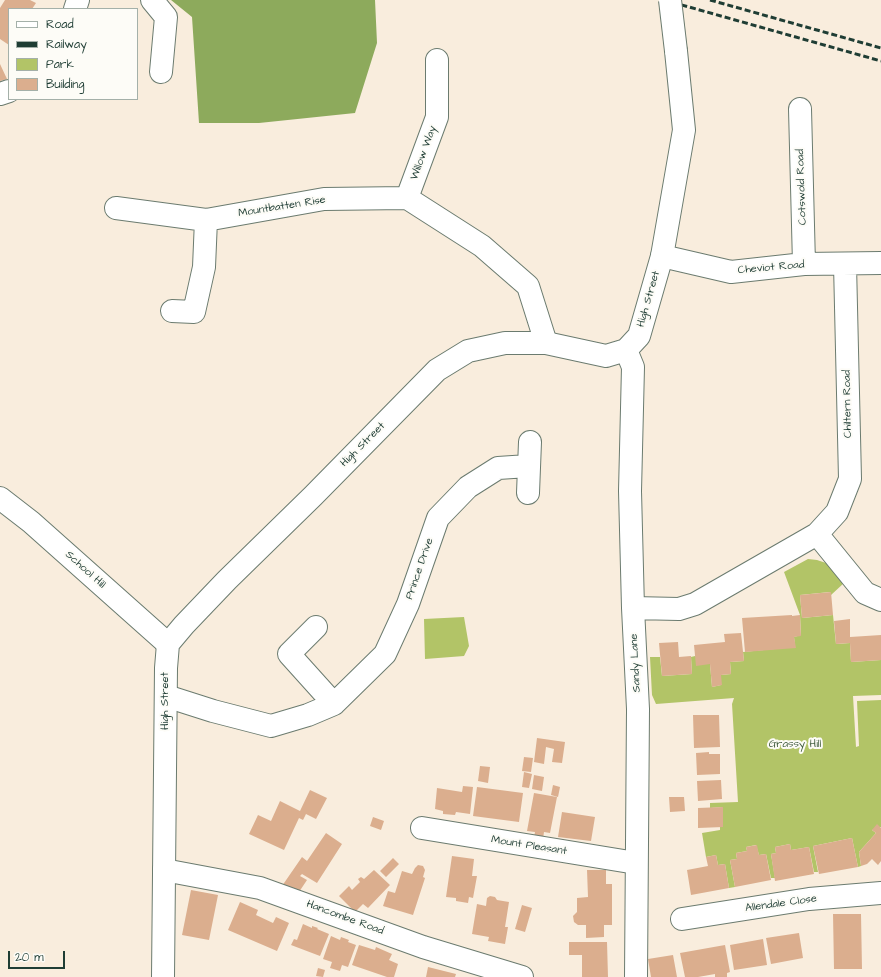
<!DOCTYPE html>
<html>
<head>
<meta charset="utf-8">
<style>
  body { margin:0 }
  #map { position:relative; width:881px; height:977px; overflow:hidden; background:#f9eddd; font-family:"Architects Daughter",sans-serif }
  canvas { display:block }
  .legend { position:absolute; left:8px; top:8px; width:130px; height:92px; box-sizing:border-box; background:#fdfcf7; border:1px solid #a4b0a9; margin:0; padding:5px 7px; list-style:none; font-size:12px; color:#1f3d34 }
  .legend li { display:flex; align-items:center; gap:8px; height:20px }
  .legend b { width:20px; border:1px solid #a4b0a9 }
  .scale { position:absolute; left:8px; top:951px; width:57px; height:18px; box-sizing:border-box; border:2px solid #1f3d34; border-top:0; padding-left:5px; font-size:12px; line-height:14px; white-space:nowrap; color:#1f3d34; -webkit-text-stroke:3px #fdfcf7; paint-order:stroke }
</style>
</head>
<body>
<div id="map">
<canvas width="881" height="977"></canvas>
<ul class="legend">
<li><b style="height:5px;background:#fff"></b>Road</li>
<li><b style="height:5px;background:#1f3d34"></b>Railway</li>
<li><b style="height:11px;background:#b2c467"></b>Park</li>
<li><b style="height:11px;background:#dbae8e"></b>Building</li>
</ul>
<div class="scale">20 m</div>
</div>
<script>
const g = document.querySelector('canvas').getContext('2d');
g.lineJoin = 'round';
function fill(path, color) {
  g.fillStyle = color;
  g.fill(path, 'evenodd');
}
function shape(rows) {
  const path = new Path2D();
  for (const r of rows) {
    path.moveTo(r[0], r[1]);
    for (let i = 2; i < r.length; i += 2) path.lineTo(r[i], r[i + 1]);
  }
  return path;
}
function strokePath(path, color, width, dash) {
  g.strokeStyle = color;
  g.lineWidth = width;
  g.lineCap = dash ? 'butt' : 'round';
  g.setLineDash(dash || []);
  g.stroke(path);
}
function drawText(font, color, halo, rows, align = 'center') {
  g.font = font + ' "Architects Daughter",sans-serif';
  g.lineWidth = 4;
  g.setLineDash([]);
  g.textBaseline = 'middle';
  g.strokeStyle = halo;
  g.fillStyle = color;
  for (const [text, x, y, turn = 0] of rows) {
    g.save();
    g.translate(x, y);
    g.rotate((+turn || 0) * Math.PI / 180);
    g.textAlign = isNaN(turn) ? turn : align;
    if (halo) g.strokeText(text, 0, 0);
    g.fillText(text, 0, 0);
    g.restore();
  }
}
fill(shape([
  [808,559,817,560,826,563,844,583,831,595,830,592,800,595,802,618,833,615,836,644,850,643,851,662,881,660,881,695,853,696,856,747,859,746,857,701,881,700,881,827,872,830,876,833,859,852,861,866,858,867,852,838,813,846,818,872,814,872,809,847,791,850,790,844,775,847,776,853,771,854,775,878,771,878,766,854,759,855,756,845,746,847,747,851,736,853,737,859,730,860,735,887,729,888,725,864,718,865,716,855,706,857,702,833,720,830,720,827,723,826,722,807,710,808,710,803,738,802,732,704,734,698,656,704,652,695,650,657,660,657,662,676,692,674,691,657,695,656,710,664,712,687,721,685,721,675,731,674,730,662,744,661,743,652,795,647,794,637,801,635,800,615,784,572],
  [464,617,469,646,464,656,425,659,424,619]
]), '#b2c467');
fill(shape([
  [171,0,375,0,377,43,355,113,259,123,199,123,192,17]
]), '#8daa5c');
fill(shape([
  [5,0,30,0,36,3,32,9,9,9,9,45,0,39,0,8],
  [0,64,7,79,0,81],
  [831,592,833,615,802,618,800,595],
  [792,615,792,616,800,615,801,636,794,637,796,648,745,652,742,618],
  [850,619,850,637,881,635,881,660,851,662,850,643,836,644,834,621],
  [741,633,744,661,730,662,731,674,721,675,722,685,712,687,710,664,696,666,694,645,725,642,724,634],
  [678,642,679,657,691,656,692,674,662,676,659,643],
  [693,715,719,715,720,747,694,748],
  [537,738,565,742,562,763,552,762,554,749,546,747,544,764,534,762],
  [709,752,709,754,720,754,720,774,697,775,696,753],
  [524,757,533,758,531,772,522,771],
  [480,766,490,767,488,783,478,781],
  [524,772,532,774,529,788,522,787],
  [534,775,544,777,542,791,532,789],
  [721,780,722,799,698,801,697,781],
  [553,785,560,787,558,797,551,795],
  [463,786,473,787,470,814,456,812,455,815,443,814,443,811,435,809,437,788,462,792],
  [477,787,523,793,519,822,473,816],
  [310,790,327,798,316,819,306,814,303,820,299,818,284,850,249,834,258,815,271,821,280,801,300,811],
  [534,793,557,797,550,833,544,832,543,839,534,837,535,832,527,831],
  [669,797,684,797,685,811,670,812],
  [723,807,723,827,698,828,698,808],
  [562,812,595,817,591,841,558,837],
  [373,817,384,821,381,830,370,826],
  [877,824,881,828,881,861,878,865,872,859,867,864,861,866,859,852,876,833,872,830],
  [326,833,342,844,317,883,302,874,300,876,307,880,299,892,282,886,302,857,307,861],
  [852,838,858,867,819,874,813,846],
  [790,844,791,850,809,847,814,874,775,881,771,854,776,853,775,847],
  [757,845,759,855,766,854,771,880,735,887,730,860,737,859,736,853,747,851,746,847],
  [716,855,718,865,725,864,729,888,691,895,687,870,708,866,706,857],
  [452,856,474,859,472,876,477,876,473,898,469,897,468,903,456,901,456,898,446,897],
  [393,858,399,864,386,877,380,871],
  [418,865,423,866,425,870,423,877,425,878,413,915,383,906,388,891,395,893,402,871,412,874,415,868],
  [374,870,390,885,368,908,363,904,355,912,339,896,349,886,352,890,360,882,358,879,361,877,364,879],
  [587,870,606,870,606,884,612,884,612,925,604,925,604,937,586,938,586,925,578,925,574,922,573,916,577,912,577,898,588,897],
  [191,890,218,895,209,940,182,935],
  [490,896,495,897,497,900,509,902,505,927,508,927,505,944,488,941,489,937,472,934,477,904,486,906,487,898],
  [240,902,258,910,256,915,273,923,276,917,289,923,277,951,228,930],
  [522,905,532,908,525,932,515,929],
  [833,914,861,914,862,969,834,969],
  [303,924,312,928,312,926,318,928,317,929,329,934,320,956,291,945,294,939,297,940],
  [799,933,803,958,771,964,766,938],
  [331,936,340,940,341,937,349,940,348,942,356,945,348,967,342,965,340,971,330,968,332,962,323,959],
  [763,939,767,965,734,970,730,945],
  [569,942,607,942,608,977,582,977,582,955,569,955],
  [359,945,375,950,376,947,392,954,389,960,398,964,394,977,387,977,352,965],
  [725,945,730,972,727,973,727,977,715,977,715,974,698,977,685,977,680,953],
  [673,955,677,977,651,977,648,959],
  [428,967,456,974,455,977,426,977],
  [318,968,325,970,323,977,316,976]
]), '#dbae8e');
const minor = shape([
  [152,0,166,17,161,72],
  [75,9,78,0],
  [0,94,9,91],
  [800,109,804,264],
  [407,198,437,117,437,60],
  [116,208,206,220,324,199,407,198,482,246,528,286,546,343],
  [662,256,731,272,804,264,881,263],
  [172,311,194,312,204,267,206,220],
  [626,350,633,367,630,491,633,608,638,709,636,977],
  [528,493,530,442],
  [0,498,31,522,168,644],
  [817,534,865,593,881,600],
  [633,608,679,609,695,604,817,534,837,512,850,479,845,264],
  [316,627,289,654,334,704],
  [166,696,213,711,271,726,308,715,334,704,385,654,408,604,438,518,468,487,498,468,528,466],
  [422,828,636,863],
  [164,870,260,888,423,947,522,977],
  [682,919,809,899,881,893]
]);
const tertiary = shape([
  [163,977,166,668,168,644,184,625,227,580,313,496,437,370,468,351,505,343,546,343,606,356,626,350,639,336,662,256,684,130,676,51]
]);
strokePath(minor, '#6b7b6f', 24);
strokePath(tertiary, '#6b7b6f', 24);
strokePath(minor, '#fff', 22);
strokePath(tertiary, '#fff', 22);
strokePath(shape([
  [664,0,881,61],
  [710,0,881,48]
]), '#1f3d34', 3, [6, 3]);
const tertiaryBridge = shape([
  [670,0,676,51]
]);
strokePath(tertiaryBridge, '#6b7b6f', 24, []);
strokePath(tertiaryBridge, '#fff', 22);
drawText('11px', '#1f3d34', '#fdfcf7', [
  ["Willow Way",424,153,-70],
  ["Cotswold Road",802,187,-92],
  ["Mountbatten Rise",282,207,-9],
  ["Cheviot Road",771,268,-5],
  ["High Street",649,299,-74],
  ["Chiltern Road",848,404,-91],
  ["High Street",363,445,-45],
  ["Prince Drive",420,569,-71],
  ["School Hill",85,570,42],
  ["Sandy Lane",636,663,-93],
  ["High Street",166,701,-90],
  ["Mount Pleasant",529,846,9],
  ["Allendale Close",781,904,-8],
  ["Hancombe Road",345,918,20]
]);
drawText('11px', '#445f41', '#fdfcf7', [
  ["Grassy Hill",795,745]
]);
</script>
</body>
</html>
